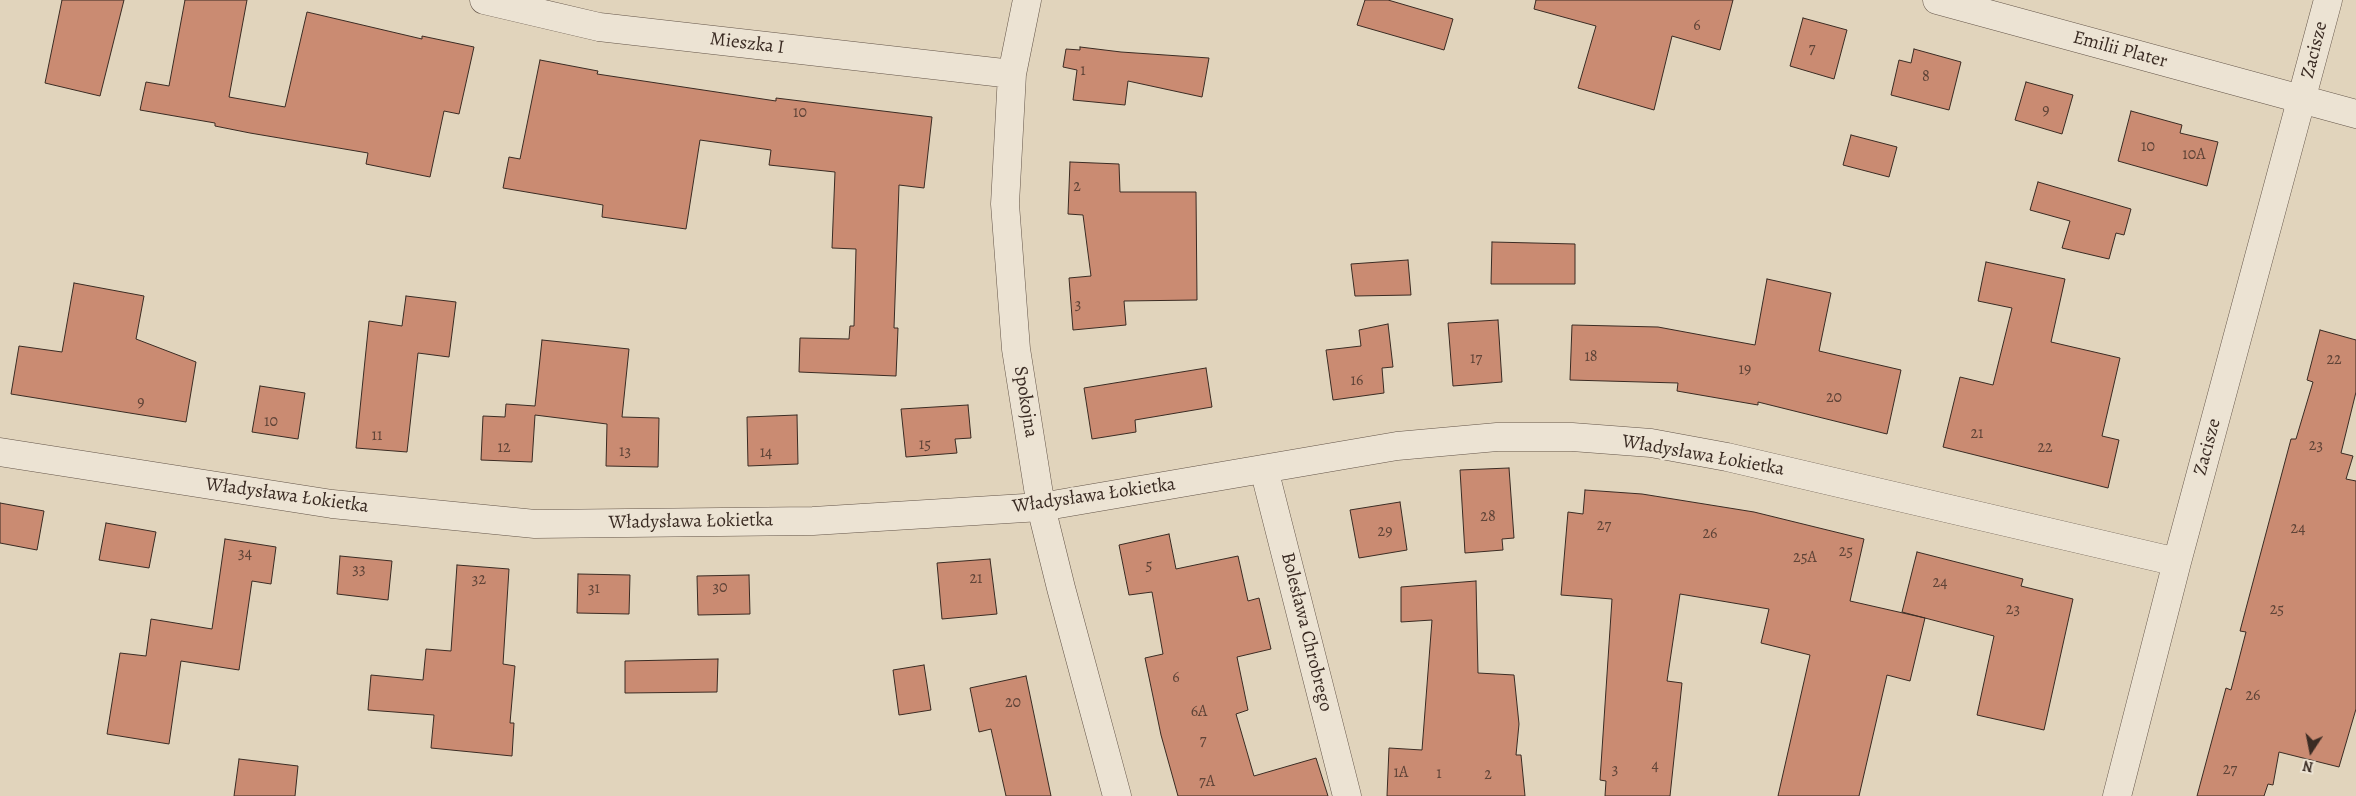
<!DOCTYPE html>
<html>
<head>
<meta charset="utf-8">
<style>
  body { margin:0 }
  #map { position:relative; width:2356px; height:796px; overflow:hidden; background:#e1d4bc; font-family:Alegreya,serif }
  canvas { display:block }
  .north { position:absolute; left:2286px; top:726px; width:50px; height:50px; -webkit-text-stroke:4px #ece3d3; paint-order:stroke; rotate:191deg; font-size:14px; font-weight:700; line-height:20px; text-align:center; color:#3a2b23 }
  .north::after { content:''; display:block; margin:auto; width:18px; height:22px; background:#3a2b23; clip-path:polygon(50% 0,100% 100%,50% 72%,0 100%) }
</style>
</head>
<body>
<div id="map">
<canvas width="2356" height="796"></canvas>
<div class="north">N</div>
</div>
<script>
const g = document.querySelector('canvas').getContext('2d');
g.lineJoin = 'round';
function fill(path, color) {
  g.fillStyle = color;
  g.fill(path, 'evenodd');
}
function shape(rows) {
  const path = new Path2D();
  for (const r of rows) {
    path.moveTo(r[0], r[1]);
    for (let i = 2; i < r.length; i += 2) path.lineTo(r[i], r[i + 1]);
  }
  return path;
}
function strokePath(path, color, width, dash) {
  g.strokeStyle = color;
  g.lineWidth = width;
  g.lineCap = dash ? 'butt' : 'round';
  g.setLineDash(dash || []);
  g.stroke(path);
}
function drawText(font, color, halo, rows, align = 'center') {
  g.font = font + ' Alegreya,serif';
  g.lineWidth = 4.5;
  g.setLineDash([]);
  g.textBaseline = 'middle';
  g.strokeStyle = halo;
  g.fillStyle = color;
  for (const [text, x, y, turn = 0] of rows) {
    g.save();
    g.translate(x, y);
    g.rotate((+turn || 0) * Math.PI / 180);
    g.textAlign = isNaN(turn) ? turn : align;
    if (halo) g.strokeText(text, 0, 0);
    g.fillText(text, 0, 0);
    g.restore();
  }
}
const building = shape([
  [62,0,124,0,100,96,45,83,62,0],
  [185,0,247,0,229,97,285,107,307,12,422,39,422,36,474,47,459,114,444,111,430,177,366,164,368,153,250,133,215,126,215,123,140,110,146,82,169,86,185,0],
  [1365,0,1388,0,1453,19,1444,50,1357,25,1365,0],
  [1536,0,1733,0,1720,50,1672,36,1654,110,1578,88,1596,26,1534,9,1536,0],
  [1803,18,1847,30,1834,79,1790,66,1803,18],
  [1080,47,1121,52,1209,58,1202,97,1128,81,1125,105,1073,100,1077,70,1063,67,1066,49,1080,50,1080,47],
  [1914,49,1961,62,1949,110,1891,95,1899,60,1911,63,1914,49],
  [540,60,598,71,597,74,776,101,776,98,932,117,924,188,899,185,894,328,898,328,896,376,799,372,800,338,849,339,850,326,854,326,856,249,832,248,835,172,769,165,771,150,700,140,686,229,602,217,603,205,503,188,509,157,520,159,540,60],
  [2026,82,2073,95,2062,134,2015,120,2026,82],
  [2131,111,2182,125,2180,133,2218,142,2207,186,2118,161,2131,111],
  [1851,135,1897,147,1889,177,1843,165,1851,135],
  [1070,162,1119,164,1120,192,1196,192,1197,300,1124,301,1126,325,1073,330,1069,278,1091,276,1083,215,1068,214,1070,162],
  [2038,182,2131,209,2124,235,2116,233,2109,259,2062,248,2070,221,2030,210,2038,182],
  [1492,242,1575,244,1575,284,1491,284,1492,242],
  [1408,260,1411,295,1355,296,1351,264,1408,260],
  [1986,262,2065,279,2051,342,2120,358,2102,436,2119,440,2108,488,1943,447,1960,377,1993,385,2012,308,1978,301,1986,262],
  [1767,279,1831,293,1819,351,1901,370,1887,434,1758,402,1758,405,1677,391,1678,383,1570,380,1572,325,1658,327,1755,345,1767,279],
  [74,283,144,296,136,339,196,362,186,422,11,394,19,346,62,352,74,283],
  [406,296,456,302,449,357,418,353,407,452,356,448,369,321,402,326,406,296],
  [1498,320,1502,382,1453,386,1448,323,1498,320],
  [1388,324,1393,367,1382,368,1384,393,1333,400,1326,350,1361,346,1359,330,1388,324],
  [2320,330,2356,340,2356,392,2341,453,2353,456,2346,479,2356,481,2356,709,2339,767,2279,752,2273,785,2268,784,2264,796,2197,796,2226,688,2231,690,2246,632,2240,631,2291,439,2296,439,2313,382,2307,380,2320,330],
  [542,340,629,349,622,417,659,418,658,467,606,466,607,424,535,415,532,462,481,460,483,416,505,417,506,404,535,406,542,340],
  [1206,368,1212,407,1135,420,1136,432,1092,439,1084,388,1206,368],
  [260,386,305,393,298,439,252,432,260,386],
  [968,405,971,438,955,439,957,453,906,457,901,409,968,405],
  [797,415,798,464,748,466,747,417,797,415],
  [1509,468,1514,538,1502,539,1503,550,1465,553,1460,470,1509,468],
  [1585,490,1642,494,1754,512,1864,539,1850,601,1925,618,1910,681,1887,675,1859,796,1778,796,1810,655,1761,643,1769,609,1680,594,1667,681,1682,683,1670,796,1605,796,1606,781,1600,780,1612,599,1561,595,1568,512,1583,514,1585,490],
  [1400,502,1407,550,1359,558,1350,510,1400,502],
  [0,503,44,511,37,550,0,543,0,503],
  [106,523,156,532,149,568,99,560,106,523],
  [1169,534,1176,569,1238,556,1248,601,1259,598,1271,649,1237,657,1248,710,1236,714,1254,776,1316,758,1328,796,1178,796,1161,735,1145,658,1163,654,1152,592,1129,595,1119,545,1169,534],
  [225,539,276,547,271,584,252,581,239,670,181,661,169,744,107,734,120,653,146,656,151,619,212,629,225,539],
  [1917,552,2023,579,2021,586,2073,599,2044,730,1977,715,1994,636,1902,612,1917,552],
  [340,556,392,561,388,600,337,594,340,556],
  [990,559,997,614,942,619,937,563,990,559],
  [457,565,509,569,503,664,515,666,510,723,514,723,512,756,431,748,434,715,368,710,371,675,423,680,426,649,451,651,457,565],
  [578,574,630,575,629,614,577,613,578,574],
  [749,575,750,614,698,615,697,576,749,575],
  [1476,581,1478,673,1514,675,1519,724,1516,755,1521,755,1525,796,1387,796,1389,748,1422,750,1432,620,1401,622,1401,587,1476,581],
  [718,659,717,692,625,693,625,661,718,659],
  [924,665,931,710,899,715,893,670,924,665],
  [1026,676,1051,796,1006,796,991,729,979,732,970,688,1026,676],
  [239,759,298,766,295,796,234,796,239,759]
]);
fill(building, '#ca8b72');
strokePath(building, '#3a2b23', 1);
const minor = shape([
  [484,0,599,27,1012,74],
  [1027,0,1012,74,1005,204,1016,349,1041,507,1061,588,1117,796],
  [1937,0,2356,114],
  [0,452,332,504,535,524,813,521,1041,507,1397,446,1497,437,1572,437,1651,443,1727,457,2177,562],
  [1264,469,1347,796],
  [2117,796,2177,562,2328,0]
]);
strokePath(minor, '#645549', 29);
strokePath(minor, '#ece3d3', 28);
drawText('16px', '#5e4337', null, [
  ["6",1697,26],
  ["7",1812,49],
  ["1",1083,71],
  ["8",1926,77],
  ["9",2046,111],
  ["10",800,113],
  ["10",2148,147],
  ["10A",2194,155],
  ["2",1077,187],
  ["3",1078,305],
  ["18",1591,357],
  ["17",1476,359],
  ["22",2334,360],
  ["19",1745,370],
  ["16",1357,381],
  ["20",1834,398],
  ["9",141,403],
  ["10",271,422],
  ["21",1977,434],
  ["11",377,436],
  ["15",925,445],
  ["23",2316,446],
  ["12",504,448],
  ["22",2045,448],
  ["13",625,452],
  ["14",766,453],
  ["28",1488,517],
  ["27",1604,526],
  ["24",2298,529],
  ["29",1385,532],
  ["26",1710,534],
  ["25",1846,552],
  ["34",245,554],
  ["25A",1805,558],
  ["5",1149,566],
  ["33",359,570],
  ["21",976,579],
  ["32",479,580],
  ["24",1940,583],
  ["30",720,588],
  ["31",594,589],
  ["23",2013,610],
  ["25",2277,610],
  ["6",1176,678],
  ["26",2253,696],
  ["20",1013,703],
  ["6A",1199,712],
  ["7",1203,741],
  ["4",1655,766],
  ["3",1615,770],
  ["27",2230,770],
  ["1A",1401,773],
  ["1",1439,774],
  ["2",1488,775],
  ["7A",1207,782]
]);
drawText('19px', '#3a2b23', '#ece3d3', [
  ["Mieszka I",747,44,7],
  ["Emilii Plater",2120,50,15],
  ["Zacisze",2315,50,-76],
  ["Spokojna",1025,402,81],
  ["Zacisze",2208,447,-75],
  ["Władysława Łokietka",1703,456,10],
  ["Władysława Łokietka",287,496,8],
  ["Władysława Łokietka",1094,496,-8],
  ["Władysława Łokietka",691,522,-1],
  ["Bolesława Chrobrego",1306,632,76]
]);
</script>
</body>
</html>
